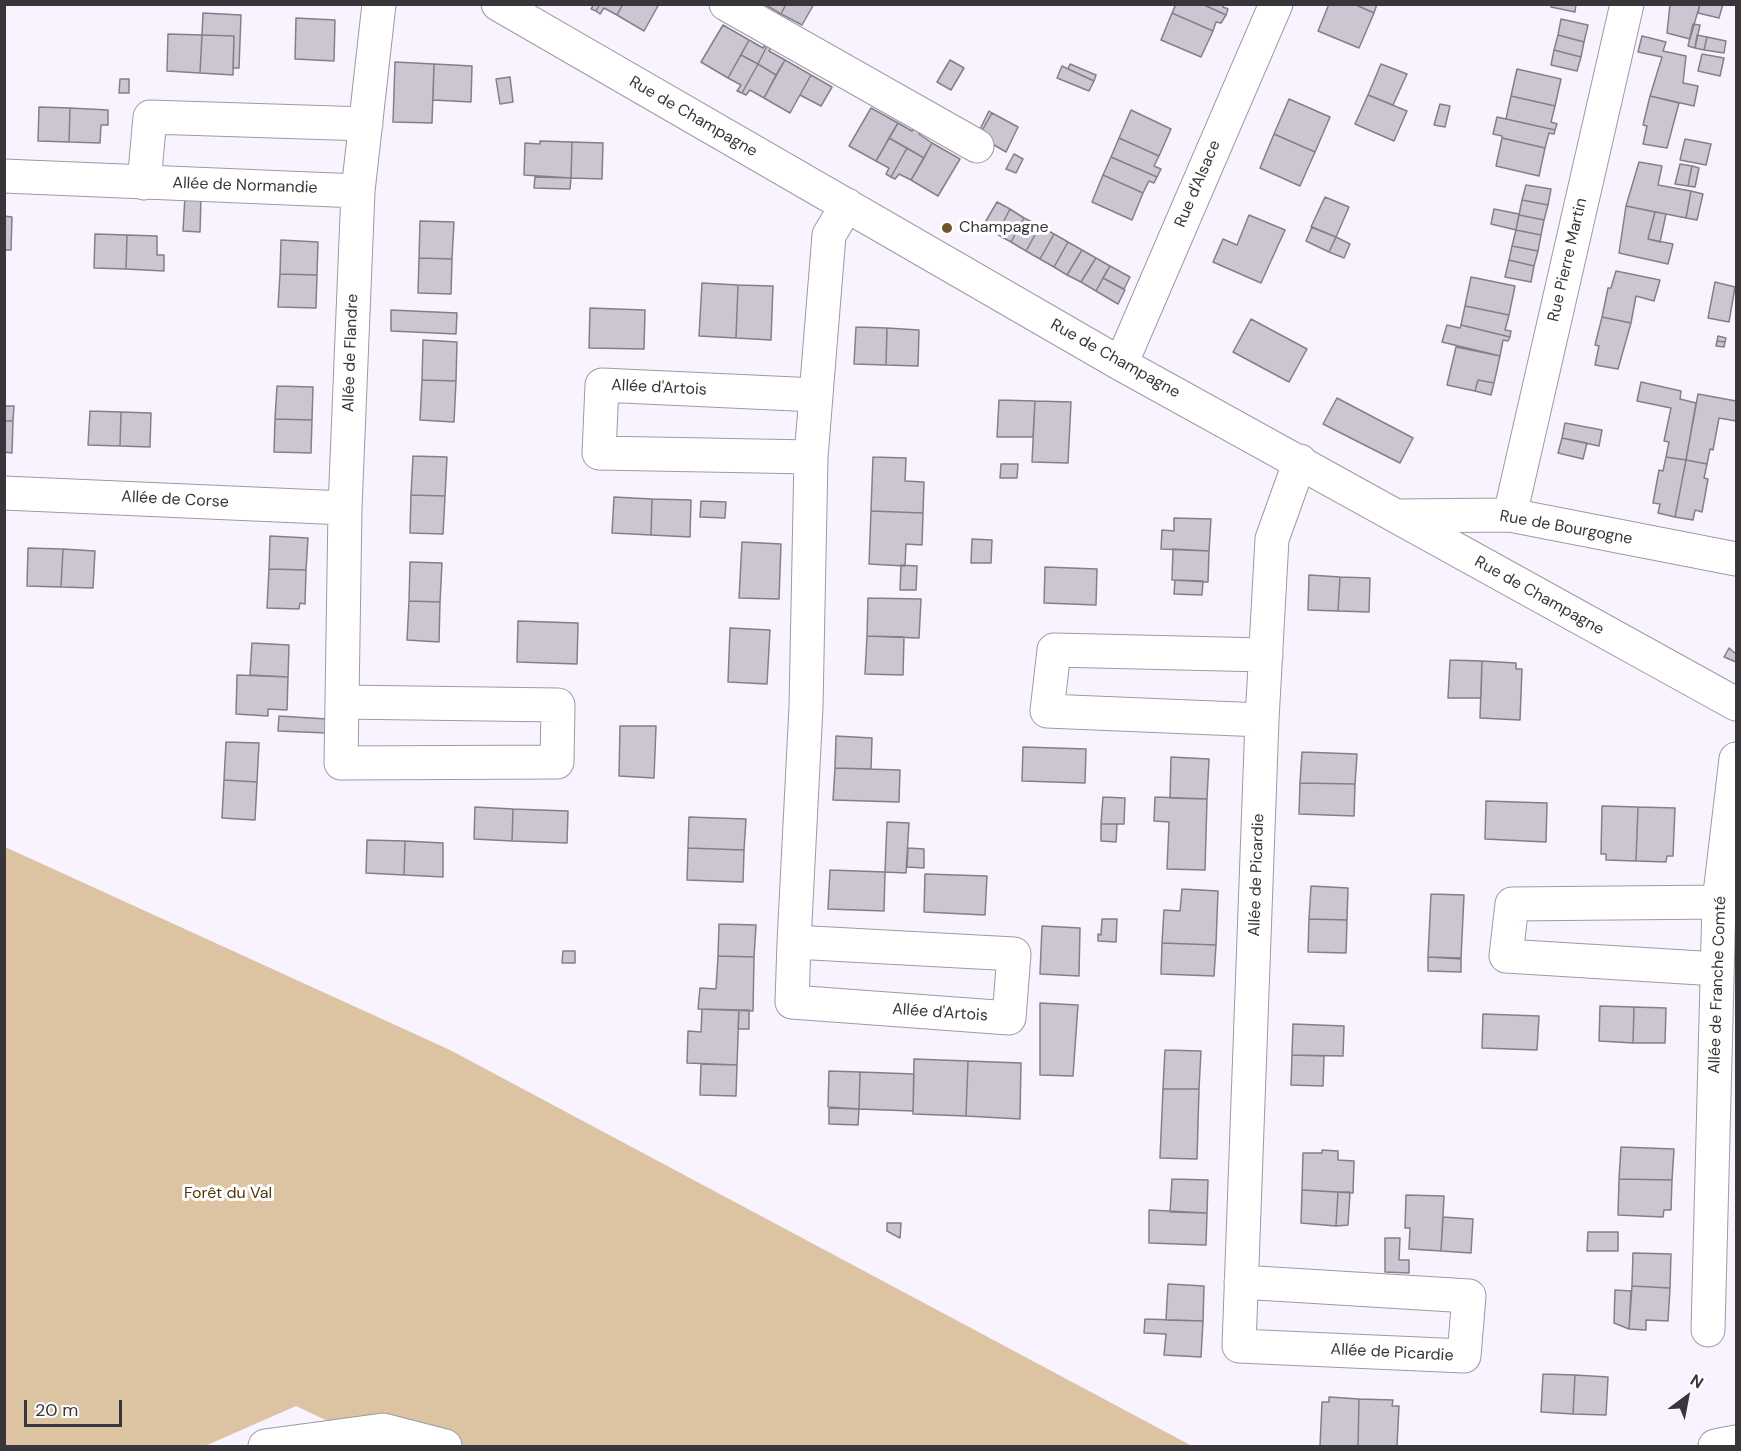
<!DOCTYPE html>
<html>
<head>
<meta charset="utf-8">
<style>
  body { margin:0 }
  #map { position:relative; width:1741px; height:1451px; overflow:hidden; background:#f9f3ff; font-family:"DM Sans",sans-serif }
  canvas { display:block }
  .frame { position:absolute; inset:0; border:6px solid #38363a; pointer-events:none }
  .north { position:absolute; left:1657px; top:1367px; width:60px; height:60px; -webkit-text-stroke:4px #fff; paint-order:stroke; rotate:32deg; font-size:16px; font-weight:700; line-height:24px; text-align:center; color:#38363a }
  .north::after { content:''; display:block; margin:auto; width:21px; height:27px; background:#38363a; clip-path:polygon(50% 0,100% 100%,50% 72%,0 100%) }
  .scale { position:absolute; left:24px; top:1400px; width:98px; height:27px; box-sizing:border-box; border:3px solid #38363a; border-top:0; padding-left:8px; font-size:18px; line-height:21px; white-space:nowrap; color:#38363a; -webkit-text-stroke:4px #fff; paint-order:stroke }
</style>
</head>
<body>
<div id="map">
<canvas width="1741" height="1451"></canvas>
<div class="frame"></div>
<div class="north">N</div>
<div class="scale">20 m</div>
</div>
<script>
const g = document.querySelector('canvas').getContext('2d');
g.lineJoin = 'round';
function fill(path, color) {
  g.fillStyle = color;
  g.fill(path, 'evenodd');
}
function shape(rows) {
  const path = new Path2D();
  for (const r of rows) {
    path.moveTo(r[0], r[1]);
    for (let i = 2; i < r.length; i += 2) path.lineTo(r[i], r[i + 1]);
  }
  return path;
}
function strokePath(path, color, width, dash) {
  g.strokeStyle = color;
  g.lineWidth = width;
  g.lineCap = dash ? 'butt' : 'round';
  g.setLineDash(dash || []);
  g.stroke(path);
}
function drawText(font, color, halo, rows, align = 'center') {
  g.font = font + ' "DM Sans",sans-serif';
  g.lineWidth = 6;
  g.setLineDash([]);
  g.textBaseline = 'middle';
  g.strokeStyle = halo;
  g.fillStyle = color;
  for (const [text, x, y, turn = 0] of rows) {
    g.save();
    g.translate(x, y);
    g.rotate((+turn || 0) * Math.PI / 180);
    g.textAlign = isNaN(turn) ? turn : align;
    if (halo) g.strokeText(text, 0, 0);
    g.fillText(text, 0, 0);
    g.restore();
  }
}
fill(shape([
  [5,847,450,1050,1192,1446,381,1446,296,1406,205,1446,5,1446]
]), '#dcc3a2');
const building = shape([
  [594,4,600,4,596,11,591,9,594,4],
  [600,4,623,4,617,15,604,8,600,14,596,11,600,4],
  [623,4,659,4,644,31,617,15,623,4],
  [764,4,786,4,781,14,764,4],
  [786,4,814,4,802,25,781,14,786,4],
  [1176,4,1202,4,1226,15,1221,23,1216,22,1213,31,1172,13,1176,4],
  [1202,4,1224,4,1223,7,1228,9,1226,15,1202,4],
  [1329,4,1354,4,1374,13,1359,48,1318,31,1329,4],
  [1354,4,1377,4,1374,13,1354,4],
  [1551,4,1576,4,1575,12,1551,7,1551,4],
  [1670,4,1700,4,1690,39,1667,33,1670,4],
  [1700,4,1723,4,1719,18,1698,13,1700,4],
  [203,13,241,15,239,68,233,68,234,36,202,35,203,13],
  [1172,13,1213,31,1201,57,1161,40,1172,13],
  [296,18,335,20,334,61,295,59,296,18],
  [1561,19,1588,25,1584,42,1558,35,1561,19],
  [1693,24,1700,25,1695,48,1688,46,1693,24],
  [723,25,749,40,728,78,701,62,723,25],
  [168,34,202,35,200,73,167,71,168,34],
  [202,35,234,36,233,75,200,73,202,35],
  [1558,35,1584,42,1581,57,1554,50,1558,35],
  [1697,35,1707,37,1704,50,1695,48,1697,35],
  [1642,36,1666,42,1663,51,1686,56,1683,83,1698,86,1694,106,1650,96,1662,57,1638,52,1642,36],
  [1707,37,1726,41,1724,53,1704,50,1707,37],
  [749,40,763,48,766,43,768,44,758,64,741,55,749,40],
  [768,44,772,46,769,51,785,60,776,75,758,64,768,44],
  [1554,50,1581,57,1577,71,1551,65,1554,50],
  [1702,54,1724,58,1720,76,1698,71,1702,54],
  [741,55,758,64,742,93,737,91,741,85,728,78,741,55],
  [785,60,811,75,790,113,764,98,785,60],
  [950,60,964,68,951,90,937,82,950,60],
  [395,62,434,64,432,123,393,122,395,62],
  [434,64,472,66,471,102,433,100,434,64],
  [758,64,776,75,764,98,750,90,746,95,742,93,758,64],
  [1070,64,1096,75,1094,81,1068,69,1070,64],
  [1381,64,1407,74,1393,105,1368,95,1381,64],
  [1062,66,1094,81,1089,91,1057,78,1062,66],
  [1517,69,1561,79,1555,106,1511,96,1517,69],
  [811,75,832,87,821,106,800,95,811,75],
  [510,77,513,102,500,104,496,79,510,77],
  [120,79,129,79,129,93,119,93,120,79],
  [1368,95,1407,111,1394,141,1355,124,1368,95],
  [1511,96,1555,106,1551,122,1557,124,1555,130,1506,119,1511,96],
  [1650,96,1679,103,1667,148,1643,144,1647,126,1643,125,1650,96],
  [1289,99,1330,117,1315,152,1274,134,1289,99],
  [1440,104,1450,106,1445,127,1434,125,1440,104],
  [39,107,70,108,69,142,38,141,39,107],
  [70,108,108,110,108,125,101,125,100,143,69,142,70,108],
  [871,108,898,123,876,161,849,146,871,108],
  [1131,110,1171,129,1159,156,1119,138,1131,110],
  [989,111,992,113,979,136,977,135,989,111],
  [992,113,1018,127,1006,152,979,136,992,113],
  [1497,117,1555,130,1554,134,1549,133,1545,148,1502,138,1502,136,1493,134,1497,117],
  [898,123,912,131,915,126,921,130,919,134,932,143,924,158,889,138,898,123],
  [1274,134,1315,152,1300,186,1260,168,1274,134],
  [889,138,907,148,891,177,886,174,889,168,876,161,889,138],
  [1119,138,1159,156,1154,166,1161,169,1157,177,1111,157,1119,138],
  [1502,138,1545,148,1539,176,1496,166,1502,138],
  [1685,139,1711,144,1706,165,1680,160,1685,139],
  [540,141,572,142,571,178,524,175,525,143,540,144,540,141],
  [572,142,603,143,602,179,571,178,572,142],
  [932,143,960,159,938,196,911,180,932,143],
  [907,148,924,158,911,180,899,174,895,179,891,177,907,148],
  [1014,154,1023,159,1016,173,1006,169,1014,154],
  [1111,157,1157,177,1154,183,1149,181,1143,193,1103,175,1111,157],
  [1639,162,1662,166,1658,185,1691,191,1686,218,1626,206,1639,162],
  [1680,164,1692,166,1688,186,1675,184,1680,164],
  [1692,166,1699,168,1695,187,1688,186,1692,166],
  [1103,175,1143,193,1132,220,1092,202,1103,175],
  [535,177,571,178,570,189,534,188,535,177],
  [1526,185,1551,189,1548,205,1522,200,1526,185],
  [1691,191,1703,194,1697,220,1686,218,1691,191],
  [185,196,201,197,200,232,183,231,185,196],
  [1325,197,1349,207,1336,237,1311,227,1325,197],
  [1522,200,1548,205,1544,220,1519,215,1522,200],
  [997,202,1010,209,997,234,983,226,997,202],
  [1626,206,1655,212,1648,239,1673,244,1668,264,1619,253,1626,206],
  [1010,209,1024,218,1011,242,997,234,1010,209],
  [1494,209,1519,214,1516,230,1491,224,1494,209],
  [1655,212,1666,214,1660,242,1648,239,1655,212],
  [1249,215,1285,230,1261,283,1213,262,1223,239,1237,245,1249,215],
  [1519,215,1544,220,1541,235,1516,230,1519,215],
  [4,216,12,217,11,250,4,250,4,216],
  [1024,218,1040,226,1026,251,1011,242,1024,218],
  [420,221,454,222,452,259,419,258,420,221],
  [1040,226,1054,234,1040,259,1026,251,1040,226],
  [1312,227,1336,237,1329,252,1306,241,1312,227],
  [1516,230,1541,235,1538,251,1512,246,1516,230],
  [95,234,127,235,126,269,94,268,95,234],
  [1054,234,1068,242,1054,267,1040,259,1054,234],
  [127,235,157,236,157,255,164,255,164,271,126,269,127,235],
  [1336,237,1350,244,1344,258,1329,252,1336,237],
  [281,240,318,242,317,275,280,274,281,240],
  [1068,242,1082,250,1067,275,1054,267,1068,242],
  [1512,246,1538,251,1534,266,1509,260,1512,246],
  [1082,250,1096,258,1081,282,1067,275,1082,250],
  [419,258,452,259,451,294,418,293,419,258],
  [1096,258,1110,266,1096,291,1081,282,1096,258],
  [1509,260,1534,266,1531,282,1505,277,1509,260],
  [1110,266,1130,277,1124,289,1103,278,1110,266],
  [1616,271,1660,280,1654,301,1636,296,1631,323,1602,317,1608,288,1611,288,1616,271],
  [280,274,317,275,316,308,278,307,280,274],
  [1471,277,1515,286,1509,315,1465,306,1471,277],
  [1103,278,1125,290,1118,304,1096,291,1103,278],
  [1715,282,1735,287,1729,322,1708,318,1715,282],
  [702,283,738,285,736,338,699,336,702,283],
  [738,285,773,286,771,340,736,338,738,285],
  [1465,306,1509,315,1505,330,1511,331,1510,337,1461,325,1465,306],
  [590,308,645,310,644,349,589,348,590,308],
  [391,310,457,313,456,334,391,331,391,310],
  [1602,317,1631,323,1618,369,1595,365,1599,346,1595,345,1602,317],
  [1251,319,1307,349,1289,382,1233,352,1251,319],
  [1447,325,1460,328,1461,325,1510,337,1508,341,1503,340,1500,356,1442,342,1447,325],
  [856,327,887,328,886,365,854,364,856,327],
  [887,328,919,330,918,366,886,365,887,328],
  [1718,336,1726,338,1725,342,1717,341,1718,336],
  [423,340,457,342,456,381,422,380,423,340],
  [1717,341,1725,342,1724,347,1716,346,1717,341],
  [1456,347,1500,356,1494,383,1478,380,1475,391,1447,385,1456,347],
  [422,380,456,381,454,422,420,420,422,380],
  [1478,380,1494,383,1491,395,1475,391,1478,380],
  [1641,382,1681,391,1680,399,1696,403,1686,460,1666,457,1669,442,1664,441,1671,408,1637,401,1641,382],
  [277,386,313,387,312,420,275,419,277,386],
  [1698,394,1736,401,1736,421,1719,418,1713,450,1710,449,1707,464,1686,460,1698,394],
  [1337,398,1413,438,1400,463,1323,424,1337,398],
  [999,400,1035,401,1033,437,997,437,999,400],
  [1035,401,1071,402,1068,463,1032,462,1035,401],
  [4,406,14,406,13,421,4,421,4,406],
  [90,411,121,412,120,446,88,445,90,411],
  [121,412,151,413,150,447,120,446,121,412],
  [275,419,312,420,311,453,274,452,275,419],
  [4,421,13,421,12,453,4,452,4,421],
  [1565,423,1602,430,1599,446,1562,438,1565,423],
  [1562,438,1587,443,1583,459,1558,453,1562,438],
  [413,456,447,457,445,496,411,495,413,456],
  [873,457,906,458,905,481,924,482,923,513,871,511,873,457],
  [1666,457,1686,460,1675,517,1658,513,1660,504,1653,503,1659,470,1663,471,1666,457],
  [1686,460,1707,464,1704,478,1708,479,1702,512,1695,510,1693,520,1675,517,1686,460],
  [1001,464,1018,464,1017,478,1000,478,1001,464],
  [411,495,445,496,443,534,410,533,411,495],
  [614,497,652,499,651,535,612,533,614,497],
  [652,499,691,500,690,537,651,535,652,499],
  [701,501,726,502,725,518,700,517,701,501],
  [871,511,923,513,922,545,906,544,905,566,869,564,871,511],
  [1174,518,1211,519,1209,551,1161,549,1162,530,1174,531,1174,518],
  [270,536,308,538,306,570,269,569,270,536],
  [972,539,992,540,991,563,971,563,972,539],
  [742,542,781,544,779,599,739,598,742,542],
  [28,548,63,549,61,587,27,586,28,548],
  [63,549,95,551,93,588,61,587,63,549],
  [1173,549,1209,551,1208,582,1172,580,1173,549],
  [410,562,442,563,440,602,409,601,410,562],
  [901,565,917,566,916,590,900,590,901,565],
  [1045,567,1097,569,1096,605,1044,603,1045,567],
  [269,569,306,570,305,604,300,603,299,609,267,608,269,569],
  [1309,575,1340,577,1338,611,1308,610,1309,575],
  [1340,577,1370,578,1369,612,1338,611,1340,577],
  [1175,580,1203,581,1202,595,1174,594,1175,580],
  [868,598,921,599,919,638,867,636,868,598],
  [409,601,440,602,439,642,407,640,409,601],
  [518,621,578,623,577,664,517,662,518,621],
  [730,628,770,630,767,684,728,682,730,628],
  [867,636,904,637,903,675,865,674,867,636],
  [252,643,289,645,288,677,250,675,252,643],
  [1729,648,1736,654,1736,662,1724,657,1729,648],
  [1450,660,1482,661,1481,698,1448,698,1450,660],
  [1482,661,1516,663,1516,669,1522,669,1520,720,1480,718,1482,661],
  [237,675,288,677,287,710,268,709,268,716,236,714,237,675],
  [279,716,327,719,327,733,278,731,279,716],
  [620,726,656,726,654,778,619,776,620,726],
  [836,736,872,738,871,769,835,768,836,736],
  [226,742,259,743,257,782,224,780,226,742],
  [1023,747,1086,749,1085,783,1022,781,1023,747],
  [1302,752,1357,754,1355,784,1300,783,1302,752],
  [1171,757,1209,759,1207,799,1170,798,1171,757],
  [835,768,900,770,899,802,833,800,835,768],
  [224,780,257,782,255,820,222,818,224,780],
  [1300,783,1355,784,1354,816,1299,814,1300,783],
  [1103,797,1125,798,1124,824,1101,824,1103,797],
  [1155,797,1207,799,1205,870,1167,869,1169,822,1154,821,1155,797],
  [1486,801,1547,803,1546,842,1485,839,1486,801],
  [1602,806,1638,807,1636,861,1606,860,1606,854,1601,854,1602,806],
  [475,807,513,809,512,841,474,839,475,807],
  [1638,807,1675,808,1673,856,1667,856,1666,862,1636,861,1638,807],
  [513,809,568,811,567,843,512,841,513,809],
  [689,817,746,819,744,850,688,848,689,817],
  [887,822,909,823,906,873,885,872,887,822],
  [1101,824,1117,824,1116,842,1101,841,1101,824],
  [367,840,405,841,404,875,366,873,367,840],
  [405,841,443,843,443,877,404,875,405,841],
  [688,848,744,850,743,882,687,880,688,848],
  [908,848,924,849,924,868,907,867,908,848],
  [830,870,885,872,884,911,828,909,830,870],
  [925,874,987,876,985,915,924,912,925,874],
  [1311,886,1348,888,1347,920,1309,919,1311,886],
  [1182,889,1218,891,1216,945,1162,943,1164,910,1180,911,1182,889],
  [1431,894,1464,895,1461,959,1428,957,1431,894],
  [1102,919,1117,919,1116,942,1098,941,1098,934,1101,935,1102,919],
  [1309,919,1347,920,1346,953,1308,952,1309,919],
  [719,924,756,925,754,957,718,956,719,924],
  [1042,926,1080,928,1079,976,1040,974,1042,926],
  [1162,943,1216,945,1214,976,1161,974,1162,943],
  [563,951,575,951,575,963,562,963,563,951],
  [718,956,754,957,753,1011,698,1009,700,988,716,989,718,956],
  [1428,957,1461,958,1461,972,1428,971,1428,957],
  [1040,1003,1078,1005,1073,1076,1040,1075,1040,1003],
  [1600,1006,1634,1007,1633,1043,1599,1041,1600,1006],
  [1634,1007,1666,1008,1665,1043,1633,1043,1634,1007],
  [702,1009,739,1010,737,1065,687,1063,688,1031,701,1032,702,1009],
  [739,1010,749,1010,749,1029,738,1029,739,1010],
  [1483,1014,1539,1016,1537,1050,1482,1048,1483,1014],
  [1293,1024,1344,1026,1343,1056,1292,1055,1293,1024],
  [1165,1050,1201,1051,1199,1089,1163,1089,1165,1050],
  [1292,1055,1324,1056,1323,1086,1291,1085,1292,1055],
  [914,1059,968,1061,966,1116,913,1114,914,1059],
  [968,1061,1021,1063,1020,1119,966,1116,968,1061],
  [701,1064,737,1065,736,1096,700,1095,701,1064],
  [829,1071,860,1072,859,1109,828,1107,829,1071],
  [860,1072,914,1074,913,1111,859,1109,860,1072],
  [1163,1089,1199,1089,1197,1159,1160,1158,1163,1089],
  [829,1108,859,1109,858,1125,829,1124,829,1108],
  [1621,1147,1674,1149,1672,1180,1619,1179,1621,1147],
  [1322,1150,1338,1151,1338,1160,1354,1161,1353,1193,1302,1190,1303,1153,1322,1153,1322,1150],
  [1172,1179,1208,1180,1207,1213,1170,1212,1172,1179],
  [1619,1179,1672,1180,1671,1210,1664,1210,1663,1217,1618,1215,1619,1179],
  [1302,1190,1338,1192,1336,1226,1301,1223,1302,1190],
  [1338,1192,1350,1192,1348,1225,1336,1226,1338,1192],
  [1406,1195,1444,1196,1441,1251,1409,1249,1410,1228,1405,1228,1406,1195],
  [1149,1210,1207,1213,1206,1245,1149,1243,1149,1210],
  [1443,1217,1473,1219,1471,1253,1441,1251,1443,1217],
  [887,1223,901,1223,900,1238,887,1231,887,1223],
  [1588,1232,1618,1232,1618,1251,1587,1251,1588,1232],
  [1385,1238,1400,1238,1399,1260,1409,1260,1409,1273,1385,1272,1385,1238],
  [1633,1253,1671,1254,1670,1288,1632,1286,1633,1253],
  [1168,1284,1204,1286,1203,1321,1166,1320,1168,1284],
  [1632,1286,1670,1288,1668,1321,1646,1320,1646,1330,1629,1329,1632,1286],
  [1615,1290,1631,1291,1629,1329,1614,1323,1615,1290],
  [1145,1319,1203,1321,1201,1357,1164,1355,1166,1334,1144,1333,1145,1319],
  [1543,1374,1575,1375,1573,1414,1541,1412,1543,1374],
  [1575,1375,1608,1377,1606,1415,1573,1414,1575,1375],
  [1329,1397,1359,1399,1358,1446,1320,1446,1322,1402,1329,1402,1329,1397],
  [1359,1399,1393,1400,1392,1406,1399,1406,1397,1446,1358,1446,1359,1399]
]);
fill(building, '#cbc6d1');
strokePath(building, '#847f89', 1.5);
const minor = shape([
  [498,4,1121,364,1736,704],
  [726,4,977,146],
  [4,176,358,191],
  [144,183,150,117,366,124],
  [1121,364,1276,4],
  [816,395,602,385,599,453,811,457,829,235,847,205],
  [4,493,345,508],
  [1510,515,1627,4],
  [1396,516,1510,515,1736,559],
  [342,702,558,705,557,762,341,763,342,702,345,508,358,191,379,4],
  [1262,720,1047,711,1054,650,1266,655],
  [794,942,1014,954,1009,1018,792,1002,794,942,806,707,811,457],
  [1717,969,1506,956,1512,904,1719,902],
  [1241,1282,1469,1296,1464,1356,1239,1346,1262,720,1272,539,1300,461],
  [1708,1330,1719,902,1736,759],
  [265,1446,383,1430,445,1446],
  [1715,1446,1736,1442]
]);
strokePath(minor, '#9e99a3', 35);
strokePath(minor, '#fff', 33);
for (const [x, y, r, color] of [
  [947,228,6,"#715327"]
]) {
  const dot = new Path2D();
  dot.arc(x, y, r, 0, 2 * Math.PI);
  g.fillStyle = color;
  g.fill(dot);
  strokePath(dot, '#fff', 2);
}
drawText('16px', '#38363a', '#fff', [
  ["Rue de Champagne",693,117,30],
  ["Rue d'Alsace",1198,184,-67],
  ["Allée de Normandie",245,186,2],
  ["Rue Pierre Martin",1568,260,-77],
  ["Allée de Flandre",351,353,-88],
  ["Rue de Champagne",1115,359,29],
  ["Allée d'Artois",659,388,3],
  ["Allée de Corse",175,500,3],
  ["Rue de Bourgogne",1566,528,10],
  ["Rue de Champagne",1539,596,29],
  ["Allée de Picardie",1257,875,-88],
  ["Allée de Franche Comté",1718,985,-88],
  ["Allée d'Artois",940,1013,4],
  ["Allée de Picardie",1392,1353,3]
]);
drawText('16px', '#38363a', '#fff', [
  ["Champagne",959,228]
], 'left');
drawText('16px', '#513609', '#fff', [
  ["Forêt du Val",228,1194]
]);
</script>
</body>
</html>
